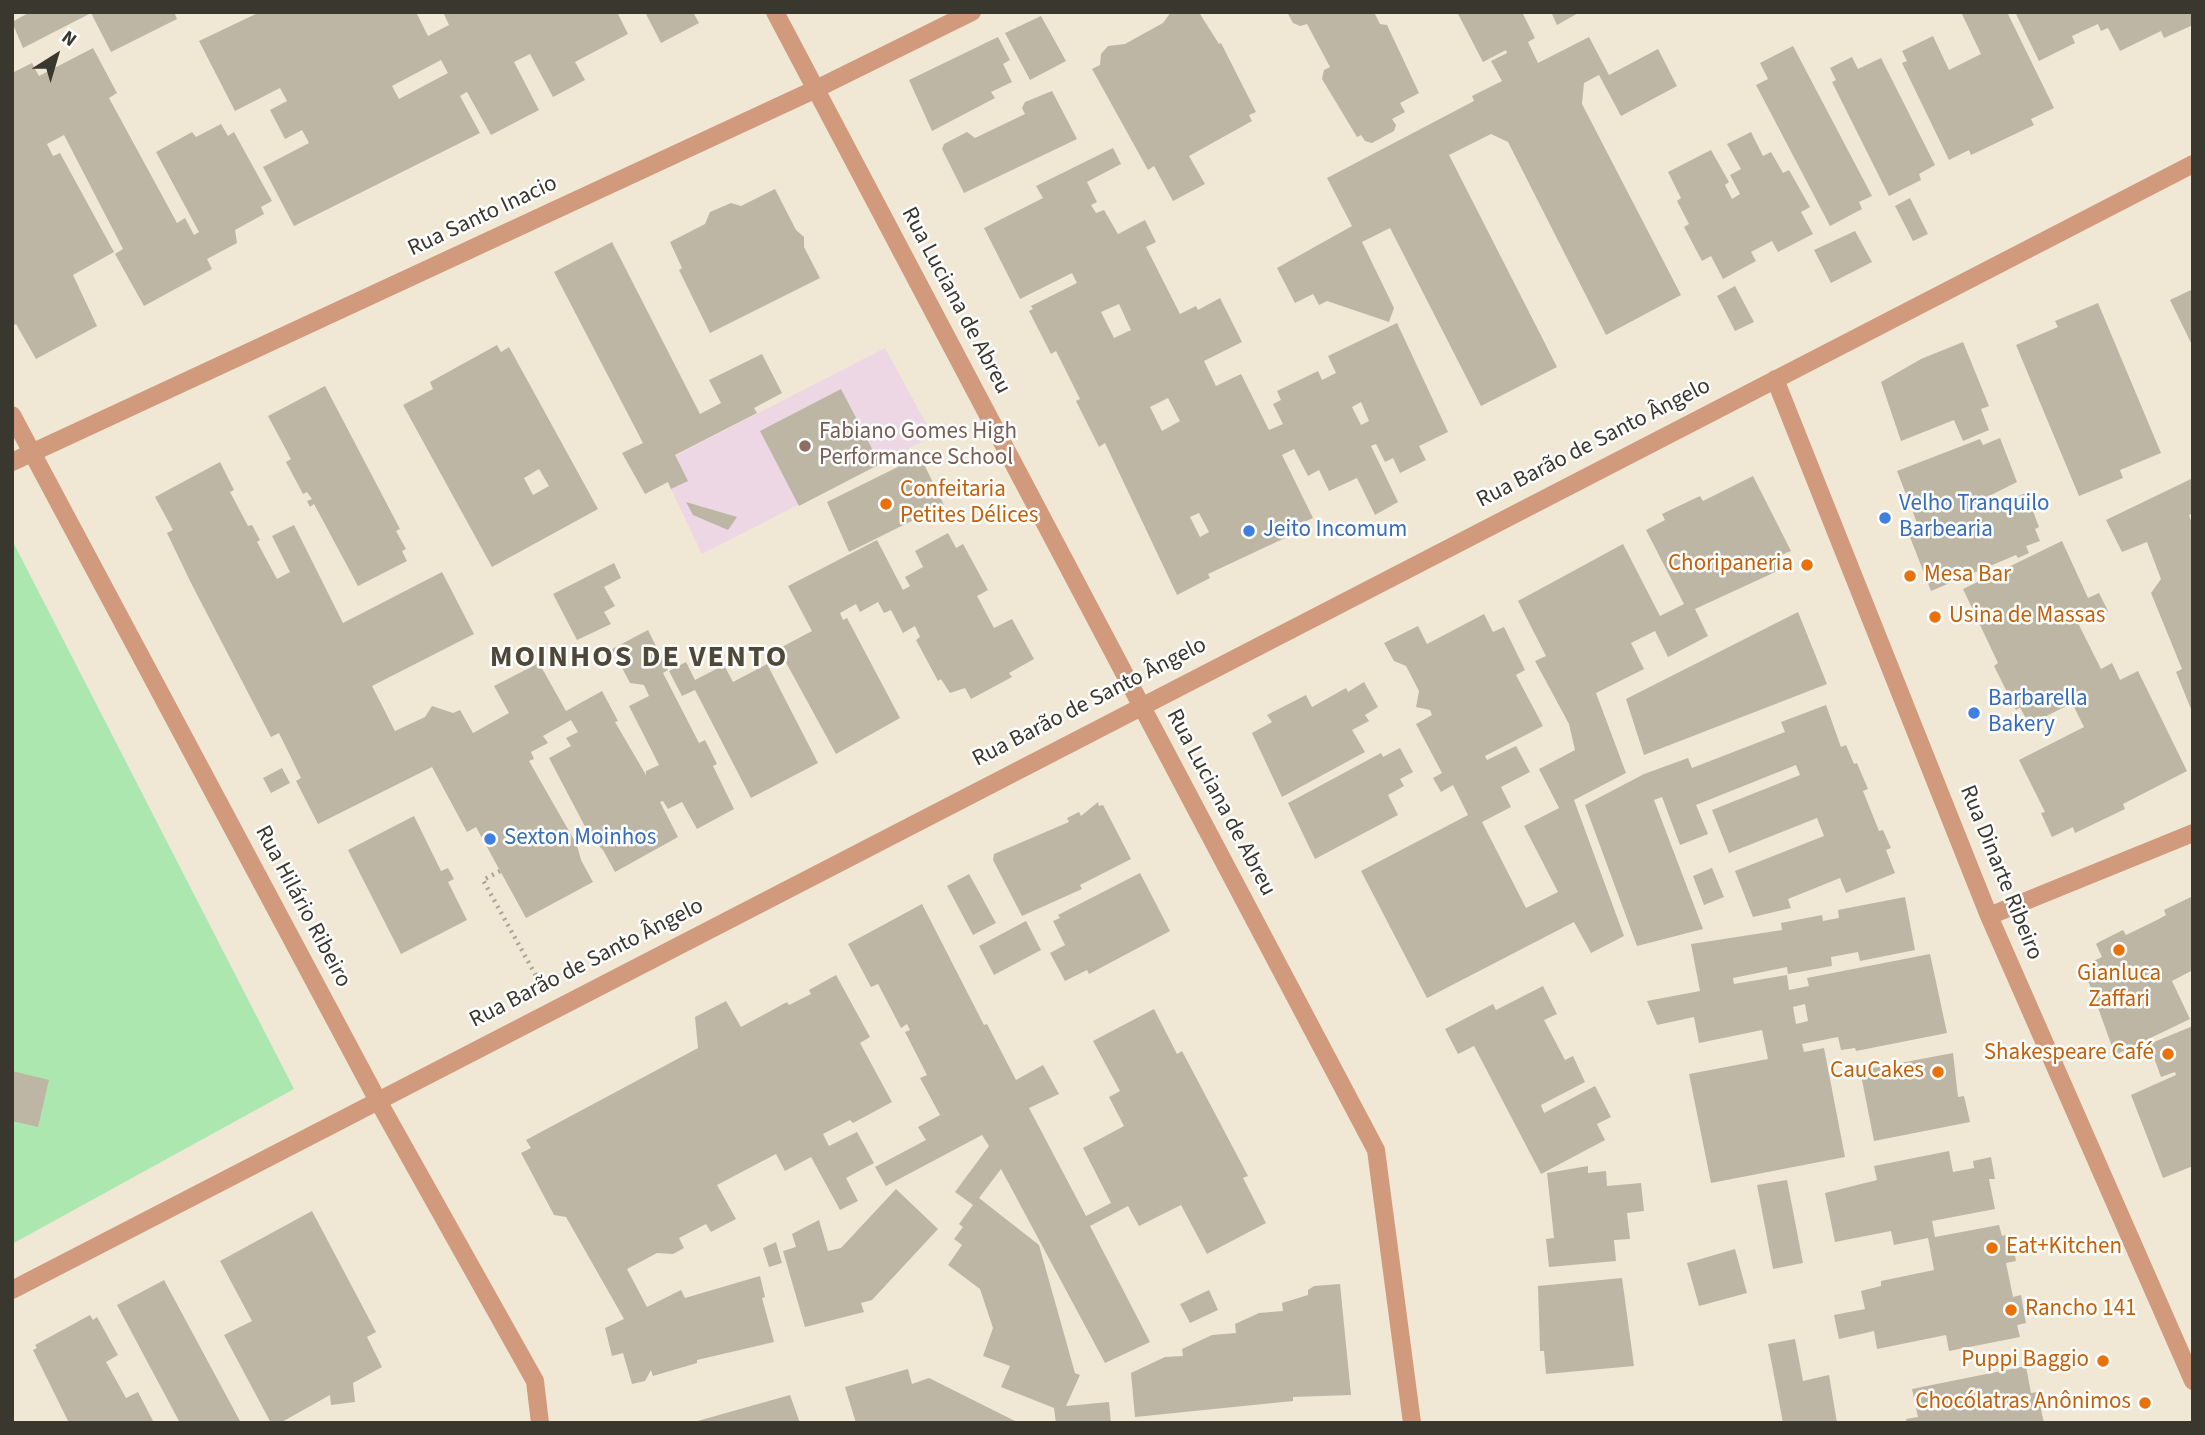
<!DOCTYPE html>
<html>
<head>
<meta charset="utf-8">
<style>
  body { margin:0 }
  #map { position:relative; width:2205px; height:1435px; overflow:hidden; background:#f0e8d5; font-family:"Source Sans 3",sans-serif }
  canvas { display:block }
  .frame { position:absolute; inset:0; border:14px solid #3a372f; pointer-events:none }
  .north { position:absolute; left:21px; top:21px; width:70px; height:70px; -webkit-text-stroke:5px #fff; paint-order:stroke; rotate:37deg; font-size:19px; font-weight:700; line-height:28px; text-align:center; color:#3a372f }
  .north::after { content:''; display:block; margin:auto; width:24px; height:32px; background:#3a372f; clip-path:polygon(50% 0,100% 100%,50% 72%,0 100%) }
</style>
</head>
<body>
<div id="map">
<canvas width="2205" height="1435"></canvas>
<div class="frame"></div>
<div class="north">N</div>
</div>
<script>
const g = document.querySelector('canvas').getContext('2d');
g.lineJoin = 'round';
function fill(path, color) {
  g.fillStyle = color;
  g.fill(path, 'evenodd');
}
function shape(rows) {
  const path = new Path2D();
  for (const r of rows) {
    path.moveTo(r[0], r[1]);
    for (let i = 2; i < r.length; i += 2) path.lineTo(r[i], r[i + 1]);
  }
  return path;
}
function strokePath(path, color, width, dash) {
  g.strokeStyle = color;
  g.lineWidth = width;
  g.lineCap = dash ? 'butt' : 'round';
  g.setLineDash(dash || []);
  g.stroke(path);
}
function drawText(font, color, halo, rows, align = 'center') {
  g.font = font + ' "Source Sans 3",sans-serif';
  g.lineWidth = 5;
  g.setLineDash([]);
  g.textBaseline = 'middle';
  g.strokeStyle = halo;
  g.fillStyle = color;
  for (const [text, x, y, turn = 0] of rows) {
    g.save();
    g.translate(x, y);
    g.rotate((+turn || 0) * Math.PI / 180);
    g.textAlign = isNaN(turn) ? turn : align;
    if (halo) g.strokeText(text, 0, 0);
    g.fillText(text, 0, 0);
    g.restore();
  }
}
fill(shape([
  [885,348,933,436,702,554,659,464]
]), '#edd7e4');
fill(shape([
  [12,540,294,1089,12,1244]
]), '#ace7b0');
fill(shape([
  [30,12,174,12,177,19,111,52,91,13,23,48,12,22],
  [260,12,416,12,428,36,449,25,443,12,617,12,628,34,575,62,585,80,553,97,530,54,514,62,539,110,491,135,467,92,460,96,480,133,294,226,263,167,309,143,302,130,285,139,270,110,287,101,280,88,235,111,199,41],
  [441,60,448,73,399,99,392,86],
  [645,12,693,12,699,23,661,43],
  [1171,12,1200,14,1219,44,1221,43,1256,112,1249,115,1252,121,1189,156,1205,184,1173,201,1154,166,1148,170,1092,69,1100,65,1101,54,1108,46,1125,44,1163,23],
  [1287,12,1374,12,1380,24,1387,25,1419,93,1400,103,1405,112,1392,119,1396,125,1394,131,1372,143,1365,141,1361,135,1357,137,1322,79,1324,70,1330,67,1307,24,1300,26,1293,23],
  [1457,12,1522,12,1535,38,1528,42,1538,63,1589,37,1609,75,1658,49,1677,86,1621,116,1599,75,1584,83,1582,104,1681,295,1606,335,1508,142,1491,134,1449,155,1557,367,1481,406,1390,228,1362,242,1394,308,1389,322,1327,301,1319,305,1313,294,1295,303,1277,268,1352,226,1327,178,1474,101,1472,96,1502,81,1491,61,1507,53,1506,50,1483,62],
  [1551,12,1580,12,1557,25],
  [1961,12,2007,12,2054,108,2031,119,2034,125,1971,155,1969,150,1949,160,1902,63,1907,61,1902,51,1933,36,1949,70,1981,54],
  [2015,12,2193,12,2193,25,2164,38,2161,31,2120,51,2108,28,2101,31,2098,24,2072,36,2075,43,2039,61],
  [1041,16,1066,61,1030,80,1005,33],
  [998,37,1010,60,1003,64,1012,82,991,92,995,98,932,131,909,80],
  [1793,46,1872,196,1859,202,1862,209,1830,226,1756,85,1768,79,1760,63],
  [93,48,117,93,109,98,177,223,185,218,194,235,199,232,156,152,192,132,196,137,221,124,228,136,234,132,272,201,261,207,264,214,235,230,237,243,207,259,212,269,144,306,115,254,123,249,64,135,47,144,53,156,60,153,114,252,73,275,97,326,36,359,16,324,14,325,12,322,12,73,32,63,39,76],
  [1852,57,1858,69,1881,58,1935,165,1919,174,1921,180,1889,196,1832,82,1836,80,1830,68],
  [1052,91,1077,139,964,193,942,149,944,144,967,132,975,138,1025,114,1022,108,1025,102],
  [1751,132,1763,156,1771,152,1783,173,1789,170,1810,207,1801,212,1813,234,1778,252,1772,241,1751,252,1756,261,1723,279,1711,256,1702,261,1684,227,1689,224,1677,201,1681,198,1668,172,1711,150,1729,182,1725,185,1732,199,1740,194,1730,175,1741,169,1727,144],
  [1113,148,1121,164,1087,182,1097,202,1091,205,1096,213,1104,210,1118,234,1145,220,1156,242,1146,247,1180,314,1196,306,1198,310,1220,298,1242,342,1204,361,1216,386,1241,374,1269,430,1283,424,1273,404,1281,400,1277,391,1318,371,1322,380,1336,373,1328,356,1397,323,1448,432,1419,446,1426,460,1400,473,1393,458,1385,462,1376,444,1371,446,1398,502,1375,515,1357,478,1329,491,1319,470,1308,476,1294,449,1282,455,1313,518,1300,524,1302,530,1208,574,1210,578,1177,595,1105,443,1099,447,1076,401,1080,399,1056,351,1051,354,1029,311,1033,309,1031,306,1077,283,1072,273,1020,299,984,228,1043,198,1036,186],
  [1119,304,1131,330,1114,338,1101,312],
  [1168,398,1180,421,1162,431,1150,407],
  [1361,402,1369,421,1361,425,1352,407],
  [1199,513,1209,532,1200,537,1190,517],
  [775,189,796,230,804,237,804,247,820,278,710,333,679,270,682,268,670,242,705,224,710,212,731,203,741,206],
  [1910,198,1928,234,1913,241,1895,206],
  [1855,231,1872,262,1831,283,1814,250],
  [612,242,700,414,721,403,709,380,762,354,782,393,754,408,757,413,675,455,688,481,671,489,668,482,645,494,622,453,643,443,554,272],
  [1735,286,1754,322,1735,331,1717,296],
  [2193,289,2193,347,2170,300],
  [2098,303,2161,453,2120,470,2123,478,2079,496,2016,345,2058,327,2055,321],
  [1963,342,1989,406,1981,409,1989,430,1963,441,1954,420,1901,441,1881,382,1921,359],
  [497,345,501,352,509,347,598,509,492,567,403,405,433,389,430,382],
  [539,469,549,486,533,495,524,478],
  [325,386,400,529,396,531,406,549,402,551,407,561,358,586,314,504,310,507,307,501,312,499,307,492,303,494,286,462,291,459,268,416],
  [841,389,880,464,799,506,760,431],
  [2000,438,2017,482,1979,501,1985,509,2026,493,2039,527,2035,529,2040,541,2026,546,2029,553,2018,558,2016,555,1931,591,1908,532,1919,528,1897,471,1980,439,1983,445],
  [920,456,944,505,849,552,827,502],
  [220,462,234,490,230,492,248,526,252,525,260,540,257,542,277,579,290,572,272,536,294,525,343,623,442,572,474,634,372,686,395,731,425,717,432,706,453,713,460,710,473,733,509,713,494,686,539,663,566,711,602,691,618,721,615,722,646,775,646,771,659,765,629,706,649,696,644,685,630,683,612,649,648,630,668,670,663,673,699,743,705,740,717,764,713,766,734,809,697,829,682,802,668,809,663,801,660,802,678,837,615,872,603,850,591,838,549,758,571,746,566,738,578,732,571,720,543,736,548,743,531,752,534,759,529,761,577,845,581,860,593,882,526,918,476,827,467,832,432,767,318,824,296,781,301,778,279,733,271,737,190,581,167,533,173,530,155,497],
  [1753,476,1791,551,1779,556,1784,568,1695,609,1708,636,1668,657,1655,631,1631,643,1644,669,1596,693,1626,773,1574,800,1624,936,1591,953,1574,922,1427,998,1361,871,1468,815,1453,785,1441,792,1433,778,1442,773,1416,724,1432,715,1430,710,1416,707,1419,691,1406,666,1394,661,1384,643,1418,626,1427,644,1484,614,1493,632,1504,627,1525,670,1516,675,1543,726,1485,756,1487,760,1516,746,1530,772,1501,787,1511,807,1482,822,1526,908,1558,892,1524,826,1559,808,1539,769,1575,750,1569,724,1535,661,1546,656,1518,601,1623,544,1660,616,1684,604,1646,530,1665,520,1662,514,1700,496,1703,501],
  [2193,478,2193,513,2189,515,2193,526,2193,714,2176,672,2182,669,2151,593,2161,579,2147,542,2122,552,2106,520],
  [686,502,737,517,728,530,693,515],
  [948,533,956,548,963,544,988,590,977,596,994,628,1012,619,1034,659,1009,673,1012,677,971,699,965,688,950,693,941,679,938,681,916,640,920,637,915,626,903,633,891,610,884,613,878,602,860,612,856,604,840,613,843,620,847,618,900,718,836,754,783,657,786,655,782,647,812,631,788,586,877,540,903,590,910,586,905,577,923,567,915,551],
  [2062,541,2088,598,2099,593,2108,611,2079,625,2101,669,2112,663,2120,680,2138,671,2187,771,2123,804,2125,809,2075,833,2073,827,2052,837,2041,813,2045,812,2019,760,2084,727,2072,703,2029,725,2020,707,2016,710,1994,666,1998,663,1963,589],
  [614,563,621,578,604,587,615,606,604,612,611,624,577,640,553,594],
  [1798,612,1827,684,1644,755,1626,699],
  [686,662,695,680,724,665,733,682,767,664,818,763,751,798,695,690,682,696,669,671],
  [1364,682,1378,707,1365,715,1369,721,1352,730,1365,752,1282,797,1252,733,1272,722,1267,715,1306,695,1312,707,1346,688,1348,692],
  [1826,705,1841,747,1846,745,1854,764,1857,763,1868,789,1863,791,1879,831,1883,830,1891,848,1886,850,1895,873,1846,893,1840,878,1788,899,1791,908,1753,917,1735,871,1824,836,1817,818,1729,853,1712,810,1800,775,1796,765,1696,805,1708,834,1680,845,1662,797,1654,800,1703,929,1637,946,1585,805,1644,774,1688,758,1692,768,1785,732,1781,722],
  [1400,748,1413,772,1400,779,1404,786,1388,795,1398,815,1315,859,1288,803,1381,753,1383,757],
  [282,768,290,783,271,793,263,778],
  [1098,802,1099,806,1103,805,1131,859,1080,885,1082,889,1022,916,993,860,994,854,1069,822,1067,818,1079,812,1081,816],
  [414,816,441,871,448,868,454,879,448,882,467,920,401,954,348,850],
  [1712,868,1724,897,1704,905,1693,876],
  [1140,873,1170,931,1089,974,1087,970,1065,981,1050,953,1065,945,1053,921,1060,918,1058,915],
  [969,874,996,923,973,935,947,886],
  [2193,896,2193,970,2172,981,2190,1019,2115,1055,2083,966,2102,957,2096,944,2099,942,2123,930,2126,935,2157,920,2166,915,2164,910],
  [1905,897,1915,950,1860,961,1858,952,1831,957,1832,966,1788,974,1787,967,1733,978,1734,984,1787,975,1789,990,1809,986,1807,978,1930,954,1947,1033,1856,1051,1855,1048,1841,1050,1838,1037,1802,1044,1804,1052,1824,1048,1845,1157,1711,1183,1689,1074,1768,1059,1762,1030,1699,1043,1694,1017,1657,1025,1647,1001,1700,991,1691,944,1782,930,1781,923,1822,915,1823,921,1839,918,1838,910],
  [1805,1004,1808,1021,1796,1024,1793,1007],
  [922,904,984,1025,987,1024,1016,1080,1043,1065,1059,1094,1029,1108,1086,1216,1111,1203,1083,1148,1124,1126,1109,1097,1120,1091,1093,1041,1154,1009,1177,1054,1182,1051,1248,1176,1243,1178,1266,1223,1207,1254,1181,1205,1139,1226,1128,1206,1090,1226,1150,1342,1105,1363,1001,1169,979,1198,1039,1245,1075,1373,1080,1375,1066,1406,1109,1402,1111,1423,1056,1423,1054,1408,1001,1387,1010,1366,983,1356,993,1328,980,1289,948,1265,962,1245,954,1239,963,1227,959,1224,973,1205,955,1192,989,1146,982,1135,886,1186,875,1167,926,1140,918,1127,940,1115,920,1078,927,1075,905,1032,910,1030,907,1024,901,1028,878,984,871,987,848,944],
  [1026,921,1041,950,994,975,979,946],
  [836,975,870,1037,860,1043,892,1102,853,1123,850,1120,823,1134,829,1146,857,1132,874,1163,846,1178,858,1201,840,1210,811,1157,785,1171,776,1154,717,1185,736,1219,711,1232,706,1224,679,1238,684,1248,673,1254,657,1253,627,1269,647,1307,681,1290,685,1298,760,1276,765,1297,762,1298,774,1342,697,1360,697,1363,653,1376,651,1370,645,1381,632,1384,623,1353,612,1356,605,1328,624,1319,566,1217,554,1215,521,1153,531,1148,526,1140,698,1048,695,1017,726,1001,741,1027,787,1002,789,1005,811,994,809,990],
  [1543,986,1557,1014,1544,1020,1565,1060,1573,1056,1585,1082,1541,1105,1544,1113,1595,1086,1611,1117,1597,1124,1605,1140,1541,1174,1474,1046,1458,1054,1445,1029,1493,1004,1496,1010],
  [2193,1026,2193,1166,2163,1178,2131,1095,2176,1075,2175,1072,2161,1077,2149,1044],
  [1953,1053,1958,1097,1964,1096,1970,1122,1874,1141,1861,1075,1864,1074,1863,1070],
  [12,1071,49,1080,38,1127,12,1121],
  [1949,1151,1953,1172,1974,1168,1973,1161,1991,1157,1995,1179,1989,1179,1995,1209,1932,1221,1935,1237,1999,1225,2002,1236,2011,1234,2016,1261,2006,1263,2013,1297,2021,1295,2026,1323,2017,1325,2020,1337,1949,1351,1946,1335,1877,1349,1874,1331,1839,1339,1834,1315,1865,1309,1861,1291,1881,1286,1881,1281,1934,1270,1928,1238,1894,1245,1891,1231,1835,1242,1825,1193,1877,1180,1874,1166],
  [1588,1166,1588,1173,1606,1171,1607,1186,1641,1183,1644,1211,1627,1213,1630,1239,1614,1240,1616,1261,1549,1267,1546,1239,1554,1238,1547,1173],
  [1787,1180,1803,1263,1773,1269,1757,1185],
  [896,1189,938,1229,872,1300,861,1303,864,1312,805,1327,783,1251,796,1247,792,1234,819,1220,828,1251,841,1248],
  [312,1211,376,1332,367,1337,382,1367,353,1383,355,1402,331,1405,330,1395,280,1423,271,1423,224,1335,252,1321,220,1261],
  [776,1242,782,1263,769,1267,763,1248],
  [1735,1249,1747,1293,1699,1306,1687,1263],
  [1622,1278,1634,1366,1546,1374,1544,1351,1540,1351,1538,1286],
  [164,1280,241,1423,180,1423,117,1305],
  [1340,1284,1351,1395,1293,1397,1293,1401,1135,1417,1131,1373,1165,1357,1183,1356,1182,1349,1212,1335,1236,1333,1235,1324,1259,1313,1283,1311,1282,1303,1308,1295,1308,1290,1314,1286],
  [1209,1290,1218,1310,1190,1323,1180,1304],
  [90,1315,93,1320,97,1317,118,1355,106,1362,126,1398,138,1392,154,1423,69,1423,33,1350,37,1348,35,1345],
  [1795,1339,1803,1381,1829,1375,1837,1423,1783,1423,1768,1344],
  [2026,1366,2031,1393,2037,1392,2044,1423,1907,1423,1906,1419,1918,1417,1912,1389],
  [908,1369,912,1384,929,1378,1019,1423,856,1423,845,1387],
  [790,1395,800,1423,694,1423,694,1422]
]), '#beb6a4');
strokePath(shape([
  [500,871,483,880,540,983]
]), '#aaa495', 4.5, [2, 5]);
strokePath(shape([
  [775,12,1376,1150,1412,1423],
  [1775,379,1989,916,2193,1381],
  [12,415,377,1099,535,1381,540,1423],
  [12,462,816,89,972,12],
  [1989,916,2193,833],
  [12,1290,2193,164]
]), '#d19a7c', 18);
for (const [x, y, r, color] of [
  [805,446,7,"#8d6e63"],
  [886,504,7,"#e8710a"],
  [1885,518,7,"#3f7fe0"],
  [1249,531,7,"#3f7fe0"],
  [1807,565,7,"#e8710a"],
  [1910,576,7,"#e8710a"],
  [1935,617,7,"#e8710a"],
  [1974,713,7,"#3f7fe0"],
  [490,839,7,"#3f7fe0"],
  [2119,950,7,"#e8710a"],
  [2168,1054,7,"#e8710a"],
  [1938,1072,7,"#e8710a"],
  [1992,1248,7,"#e8710a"],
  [2011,1310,7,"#e8710a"],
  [2103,1361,7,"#e8710a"],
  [2145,1403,7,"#e8710a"]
]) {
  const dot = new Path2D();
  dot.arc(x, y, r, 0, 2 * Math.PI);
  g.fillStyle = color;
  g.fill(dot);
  strokePath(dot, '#fff', 2.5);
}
drawText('23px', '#3a372f', '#fff', [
  ["Rua Santo Inacio",483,217,-25],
  ["Rua Luciana de Abreu",955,301,62],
  ["Rua Barão de Santo Ângelo",1594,444,-27],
  ["Rua Barão de Santo Ângelo",1090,703,-27],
  ["Rua Luciana de Abreu",1220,803,62],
  ["Rua Dinarte Ribeiro",2000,873,68],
  ["Rua Hilário Ribeiro",302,907,62],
  ["Rua Barão de Santo Ângelo",587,964,-27]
]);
drawText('23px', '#785e54', '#fff', [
  ["Fabiano Gomes High",819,433],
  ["Performance School",819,459]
], 'left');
drawText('23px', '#c56008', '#fff', [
  ["Confeitaria",900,491],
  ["Petites Délices",900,517],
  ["Choripaneria",1793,565,"right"],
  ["Mesa Bar",1924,576],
  ["Usina de Massas",1949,617],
  ["Gianluca",2119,975,"center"],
  ["Zaffari",2119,1001,"center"],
  ["Shakespeare Café",2154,1054,"right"],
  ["CauCakes",1924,1072,"right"],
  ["Eat+Kitchen",2006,1248],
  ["Rancho 141",2025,1310],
  ["Puppi Baggio",2089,1361,"right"],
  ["Chocólatras Anônimos",2131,1403,"right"]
], 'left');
drawText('23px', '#366cbe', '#fff', [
  ["Velho Tranquilo",1899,505],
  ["Barbearia",1899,531],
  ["Jeito Incomum",1263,531],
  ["Barbarella",1988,700],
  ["Bakery",1988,726],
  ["Sexton Moinhos",504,839]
], 'left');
g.letterSpacing = '2px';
drawText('bold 30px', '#4f4838', '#fff', [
  ["MOINHOS DE VENTO",639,659]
]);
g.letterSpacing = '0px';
</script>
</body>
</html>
